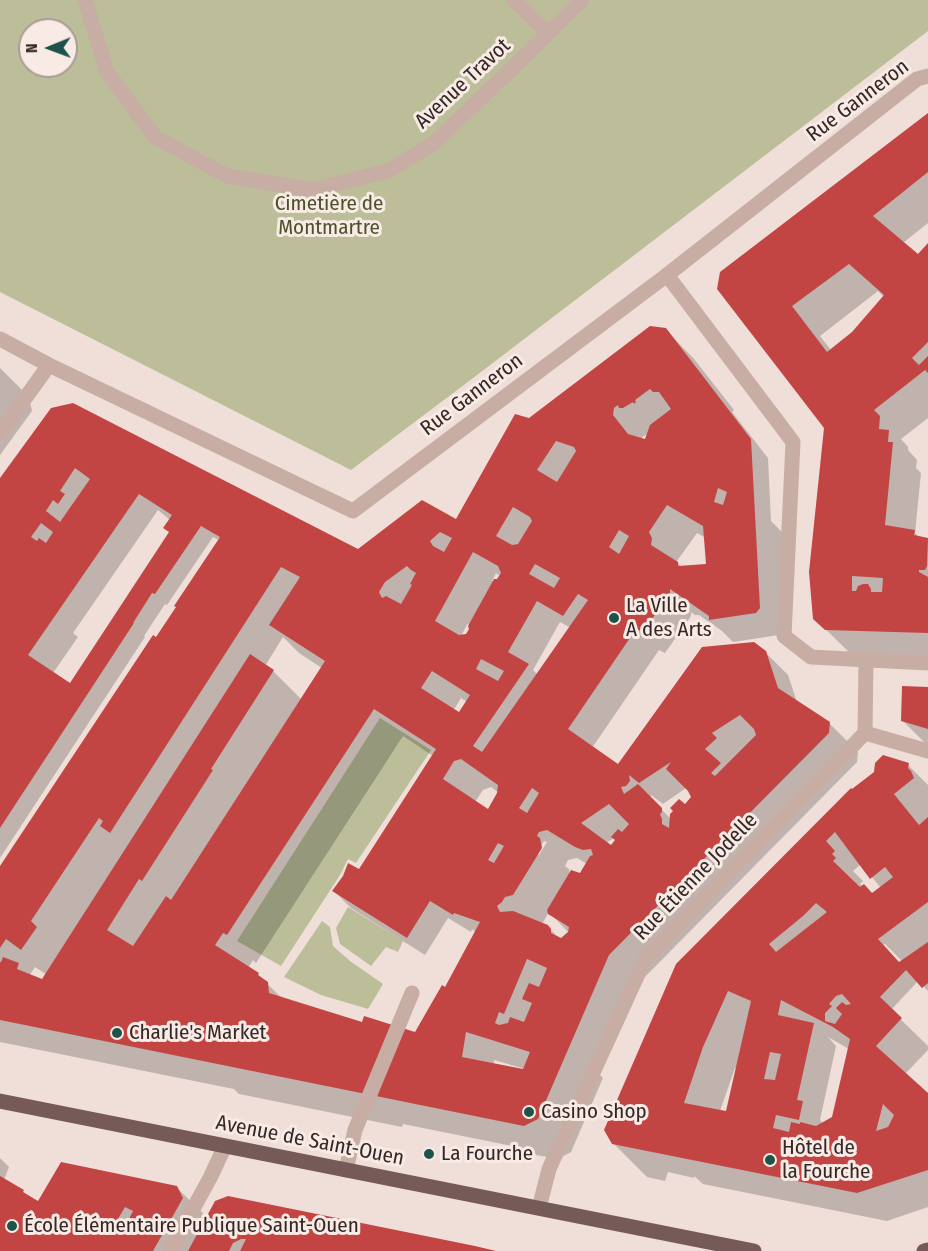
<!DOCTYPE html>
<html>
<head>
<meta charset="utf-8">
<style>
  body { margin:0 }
  #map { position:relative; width:928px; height:1251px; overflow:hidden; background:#f0dfd9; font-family:"Fira Sans Condensed",sans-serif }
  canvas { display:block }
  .north { position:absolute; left:18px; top:18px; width:60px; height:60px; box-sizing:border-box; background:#f8eae4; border:2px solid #aa9c98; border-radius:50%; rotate:269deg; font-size:16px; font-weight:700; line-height:24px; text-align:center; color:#342726 }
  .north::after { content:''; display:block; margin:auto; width:21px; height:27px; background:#1d534a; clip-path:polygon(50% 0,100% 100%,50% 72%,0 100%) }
</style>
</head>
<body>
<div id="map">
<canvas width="928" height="1251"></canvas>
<div class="north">N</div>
</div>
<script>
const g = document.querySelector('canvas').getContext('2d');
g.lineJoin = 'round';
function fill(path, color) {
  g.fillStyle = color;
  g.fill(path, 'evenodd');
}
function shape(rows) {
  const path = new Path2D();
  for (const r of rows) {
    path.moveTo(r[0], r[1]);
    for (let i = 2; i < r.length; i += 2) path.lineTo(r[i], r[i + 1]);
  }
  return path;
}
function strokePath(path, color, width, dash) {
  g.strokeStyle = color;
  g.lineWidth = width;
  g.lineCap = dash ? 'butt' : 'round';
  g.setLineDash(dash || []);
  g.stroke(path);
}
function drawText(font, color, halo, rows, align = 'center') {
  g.font = font + ' "Fira Sans Condensed",sans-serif';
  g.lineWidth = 6;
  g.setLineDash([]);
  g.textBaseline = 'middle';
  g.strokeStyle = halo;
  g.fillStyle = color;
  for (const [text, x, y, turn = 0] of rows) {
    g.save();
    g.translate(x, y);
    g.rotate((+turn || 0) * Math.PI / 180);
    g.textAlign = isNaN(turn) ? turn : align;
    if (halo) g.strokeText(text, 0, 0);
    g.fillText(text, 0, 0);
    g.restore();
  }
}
fill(shape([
  [0,0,928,0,928,31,481,372,351,470,0,292],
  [30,30,66,30,66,66,30,66],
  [380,718,431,750,356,863,348,859,340,875,281,966,237,941],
  [348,907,403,941,398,952,386,947,371,966,340,944,336,928],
  [322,921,330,927,333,946,350,961,383,984,368,1009,321,995,284,977]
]), '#bbbe99');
fill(shape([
  [928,115,928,223,903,243,919,257,928,245,928,418,901,439,908,447,908,450,917,460,916,468,921,473,915,533,920,538,928,540,928,660,855,658,814,618,825,428,719,288],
  [878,291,884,297,853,333,831,350,820,336],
  [665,329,694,359,734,410,732,412,768,458,771,521,782,532,779,635,733,642,722,631,699,615,695,615,691,612,691,616,665,653,659,650,592,748,619,766,765,652,788,675,797,702,829,723,858,752,857,762,638,984,599,1074,603,1078,571,1152,558,1159,536,1155,532,1150,403,1124,402,1127,239,1094,234,1089,0,1042,0,868,157,639,219,540,213,537,167,605,165,604,144,636,145,637,0,858,0,481,52,410,358,551,457,521,529,420],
  [649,433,646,441,642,440,642,437],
  [158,510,170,520,171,533,71,685,53,673,78,637,73,633],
  [697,533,706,538,707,566,681,567,677,561],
  [496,573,500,576,497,581,492,581],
  [560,622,571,628,538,675,533,670],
  [468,623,471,629,467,636,461,636],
  [283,637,299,653,322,668,302,700,273,671,265,666],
  [461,698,467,702,459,714,453,711],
  [403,736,433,756,359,870,334,891,351,908,425,955,448,918,471,932,472,929,476,933,446,988,415,1033,363,1024,283,999,258,975,248,968,253,960,256,963],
  [491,787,499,793,494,815,475,802,483,790],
  [686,788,693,797,671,819,651,799,651,795,663,804],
  [614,838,617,841,612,847,606,843],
  [544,841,547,842,539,855,537,853],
  [577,858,587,864,581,875,570,876,569,869,565,866,568,860],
  [549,912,569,933,561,940,547,926,542,924],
  [35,967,47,975,43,981,29,976],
  [494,1060,525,1069,525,1071,494,1065],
  [0,368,29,397,32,411,0,455],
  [928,688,928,746,903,721],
  [908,765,928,785,928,991,918,981,891,1010,928,1046,928,1050,905,1074,928,1095,928,1207,887,1221,703,1184,694,1176,694,1178,668,1172,665,1181,647,1177,613,1143,677,965],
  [861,864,881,888,873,894,860,884,863,881,853,871],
  [885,944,903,962,900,964,883,945],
  [828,1037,849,1049,833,1118,823,1123,820,1120,836,1046],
  [735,1068,737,1069,727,1113,720,1111],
  [0,1158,9,1167,4,1180,39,1203,176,1187,206,1216,207,1220,492,1251,0,1251]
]), '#0003');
fill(shape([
  [928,113,928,172,873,216,918,254,928,243,928,342,912,358,919,365,928,356,928,373,925,370,874,410,880,416,879,429,889,430,888,442,893,442,885,525,915,530,914,535,928,538,927,566,925,570,919,570,919,572,928,577,928,633,825,630,813,619,809,572,824,428,717,289,720,272],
  [849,264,884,295,852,332,827,352,792,306],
  [852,576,883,578,882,592,871,592,871,589,868,584,863,584,858,586,856,591,852,591],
  [650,326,666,328,751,439,760,608,756,613,709,620,709,616,670,589,670,593,643,632,636,629,568,729,618,764,702,647,754,642,766,651,778,688,830,722,829,733,609,955,538,1119,524,1126,0,1020,0,962,1,962,3,957,19,963,17,969,42,979,250,654,274,670,211,769,213,770,142,881,139,879,107,930,133,946,166,896,171,900,325,661,269,625,300,577,281,567,110,833,100,826,103,821,99,818,31,921,37,927,21,950,6,939,0,948,0,866,153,635,156,637,176,607,174,606,220,537,201,526,155,594,152,593,133,623,134,623,0,828,0,478,51,408,73,403,358,549,422,500,456,519,515,414,529,418],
  [650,389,653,392,659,392,671,409,650,425,645,439,628,434,613,415,614,408,618,405,619,408,623,408,633,402,634,404,636,402,635,400],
  [556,441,574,447,576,451,557,482,537,470],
  [75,468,90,479,60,522,46,511,53,500,58,504,65,494,60,491],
  [718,488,727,492,723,505,714,502],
  [139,494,172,515,163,528,169,532,70,683,28,655],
  [667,505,703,526,706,564,678,566,678,562,651,545,652,538,649,532],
  [513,507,530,517,532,521,518,544,512,545,496,536],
  [41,523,53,532,46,543,39,538,37,541,31,537],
  [619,530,629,536,619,554,609,547],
  [440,532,452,538,444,552,433,546,430,541],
  [473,552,498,566,501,573,497,579,494,579,468,626,469,629,466,634,459,635,435,621],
  [535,564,560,578,554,588,529,574],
  [407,566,411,570,416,573,410,584,412,585,401,604,386,596,382,598,379,592,385,582],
  [578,594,588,600,482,752,473,746,529,664,508,652,537,601,563,616],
  [481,659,504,671,498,681,476,669],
  [432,671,470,695,459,712,421,688],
  [374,709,436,749,359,869,348,863,343,876,332,891,407,938,430,901,453,915,454,913,480,922,445,987,442,985,415,1032,364,1016,362,1022,269,993,268,982,258,975,259,973,215,945,223,933,227,935],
  [740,715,754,729,756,735,715,776,711,773,721,763,705,749,717,738,712,733],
  [461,759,498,785,497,793,488,809,443,779,454,761],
  [671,762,666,769,688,791,691,797,685,804,679,799,670,808,673,811,670,814,669,828,662,824,662,819,660,814,662,812,662,808,638,784,624,794,621,787,626,786,630,781,629,775,639,783],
  [532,788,539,793,527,813,519,808],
  [609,804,629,824,622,832,618,829,611,837,615,840,611,845,581,823],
  [547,830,575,847,583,850,591,849,593,855,590,856,580,873,571,870,547,910,548,914,569,927,568,932,561,938,551,933,551,929,548,925,513,911,500,912,497,906,502,902,505,897,513,895,542,848,540,838,537,836,539,832],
  [498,843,504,846,494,863,488,860],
  [527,959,547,968,539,987,529,983,522,999,532,1003,524,1022,510,1017,508,1023,499,1025,495,1023,499,1012,504,1014],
  [466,1032,530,1052,523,1069,462,1057],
  [902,686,928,687,928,729,901,721],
  [883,755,909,763,908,768,911,771,914,778,894,794,919,825,928,817,928,902,878,939,899,962,928,942,928,983,922,988,906,970,880,997,902,1018,876,1046,928,1093,928,1170,857,1193,612,1144,604,1130,676,964,851,788,852,789,874,772,875,763],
  [835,832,870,879,885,867,893,877,872,893,864,884,860,887,833,861,836,858,832,854,835,851,826,841],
  [816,903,827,912,776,952,769,944,803,916],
  [728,991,751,1001,726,1111,684,1103,703,1047],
  [842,994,851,1004,846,1005,842,1002,836,1008,842,1014,835,1024,825,1021,825,1013,832,1006,829,1004,836,996],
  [781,1000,833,1027,850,1039,832,1117,816,1126,800,1122,800,1124,791,1122,789,1132,773,1128,776,1115,799,1120,803,1101,797,1100,814,1023,778,1015],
  [770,1052,781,1054,775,1080,764,1079],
  [883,1104,894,1115,888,1127,876,1131],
  [61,1162,177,1186,183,1198,153,1251,0,1251,0,1176,24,1190,23,1192,38,1201],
  [125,1207,133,1211,124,1229,115,1224],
  [228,1196,475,1246,496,1251,240,1251,246,1239,241,1239,233,1243,229,1251,188,1251,215,1201]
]), '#c24544');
strokePath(shape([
  [85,0,107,72,155,137,227,176,313,190,388,171,434,143,548,34,582,0],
  [514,0,548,34],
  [346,1170,355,1130,412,993]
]), '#c8ada5', 15);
strokePath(shape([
  [667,275,917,79,928,76],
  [170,1251,210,1178,225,1146]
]), '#c8ada5', 15);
strokePath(shape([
  [0,339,49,365,353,511,667,275,793,442,784,636,811,657,928,663],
  [0,433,49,365],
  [865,733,928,751],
  [539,1208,549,1169,645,959,865,733,866,661]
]), '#c8ada5', 15);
strokePath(shape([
  [0,1101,754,1251],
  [924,1251,928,1250]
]), '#755a57', 15);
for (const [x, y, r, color] of [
  [614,618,6,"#1d534a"],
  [117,1033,6,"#1d534a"],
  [529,1112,6,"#1d534a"],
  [429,1154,6,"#1d534a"],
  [770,1160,6,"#1d534a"],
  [12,1226,6,"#1d534a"]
]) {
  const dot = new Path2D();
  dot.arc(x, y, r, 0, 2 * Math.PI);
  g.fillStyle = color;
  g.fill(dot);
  strokePath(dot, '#f8eae4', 2);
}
drawText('21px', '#342726', '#f8eae4', [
  ["Avenue Travot",463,84,-43],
  ["Rue Ganneron",858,101,-37],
  ["Rue Ganneron",472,395,-37],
  ["Rue Étienne Jodelle",696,877,-46],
  ["Avenue de Saint-Ouen",310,1141,11]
]);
drawText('21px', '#4c512b', '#f8eae4', [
  ["Cimetière de",329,204],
  ["Montmartre",329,228]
]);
drawText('21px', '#342726', '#f8eae4', [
  ["La Ville",626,606],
  ["A des Arts",626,630],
  ["Charlie's Market",129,1033],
  ["Casino Shop",541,1112],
  ["Hôtel de",782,1148],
  ["la Fourche",782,1172],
  ["La Fourche",441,1154],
  ["École Élémentaire Publique Saint-Ouen",24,1226]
], 'left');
</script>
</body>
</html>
